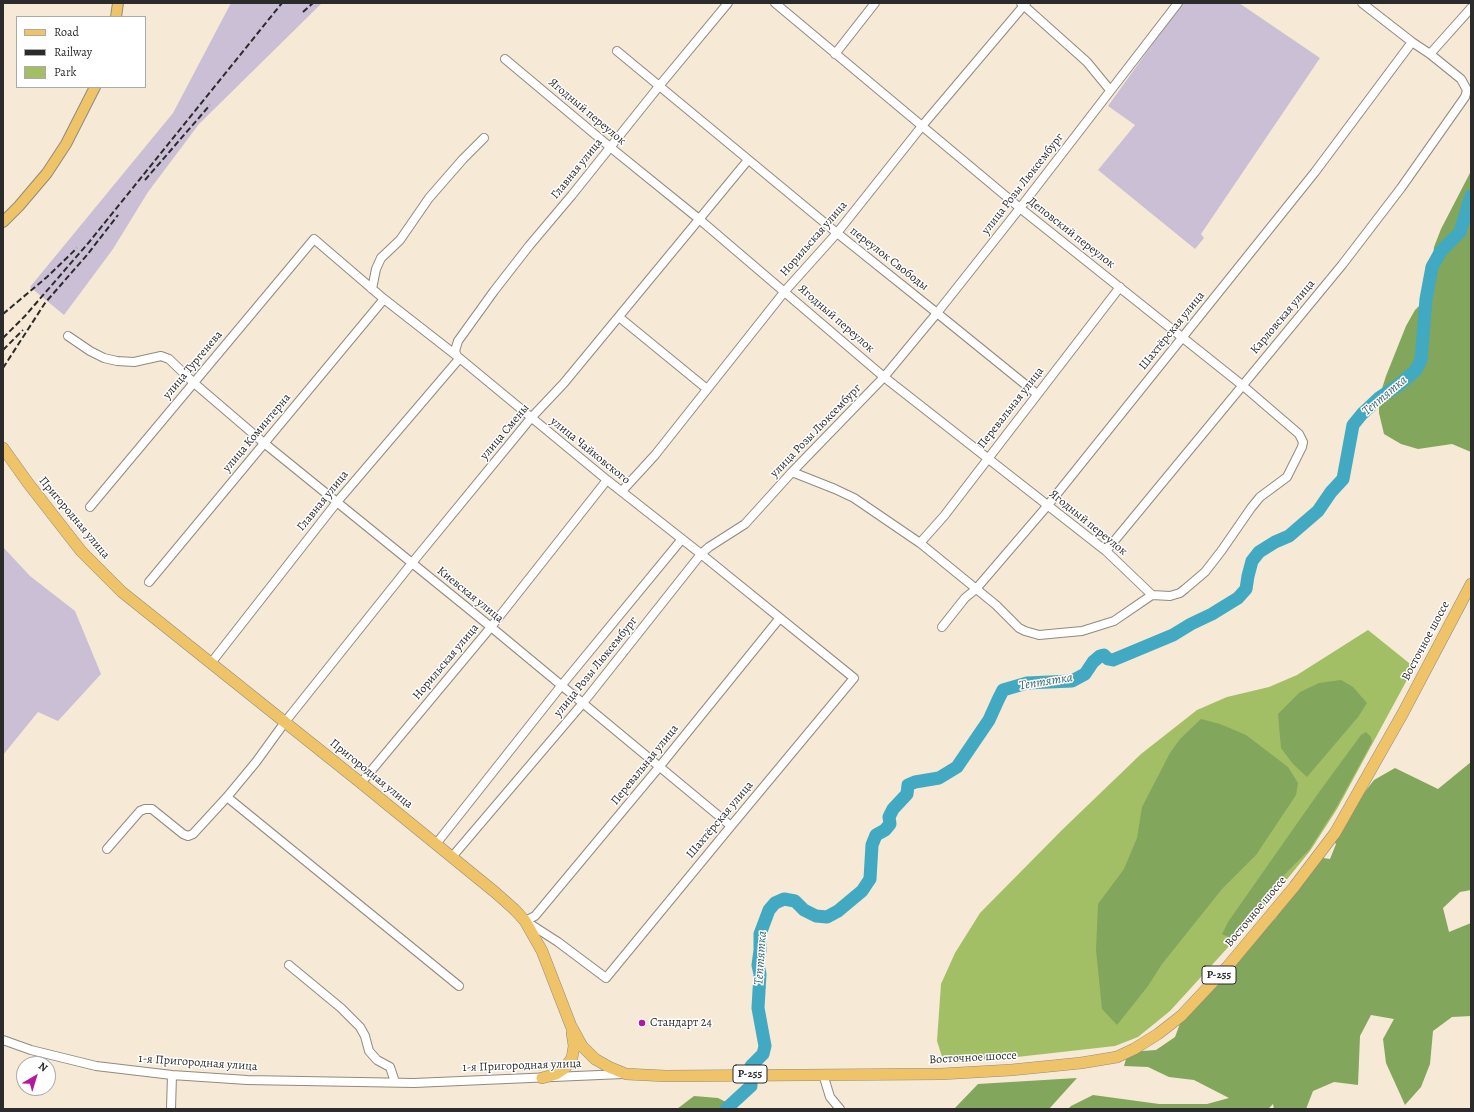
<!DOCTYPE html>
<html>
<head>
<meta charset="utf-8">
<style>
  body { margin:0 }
  #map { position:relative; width:1474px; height:1112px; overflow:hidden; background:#f6e9d5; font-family:Alegreya,serif }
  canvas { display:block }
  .frame { position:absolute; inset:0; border:4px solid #2b2b2b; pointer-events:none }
  .legend { position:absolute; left:16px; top:16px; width:130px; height:72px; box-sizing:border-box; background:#fff; border:1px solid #aaa; margin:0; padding:5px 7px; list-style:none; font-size:12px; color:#2b2b2b }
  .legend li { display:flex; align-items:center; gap:8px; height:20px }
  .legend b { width:20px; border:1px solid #aaa }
  .north { position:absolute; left:16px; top:1056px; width:40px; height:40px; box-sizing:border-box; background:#fff; border:1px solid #aaa; border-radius:50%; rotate:38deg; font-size:11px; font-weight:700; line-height:16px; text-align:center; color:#2b2b2b }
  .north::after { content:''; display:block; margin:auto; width:14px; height:18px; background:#b5179e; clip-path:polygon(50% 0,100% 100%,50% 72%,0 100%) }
</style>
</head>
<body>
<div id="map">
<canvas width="1474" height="1112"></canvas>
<div class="frame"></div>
<ul class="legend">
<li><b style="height:5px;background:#efc469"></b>Road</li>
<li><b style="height:5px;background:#2b2b2b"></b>Railway</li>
<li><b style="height:11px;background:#a3bf66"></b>Park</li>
</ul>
<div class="north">N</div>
</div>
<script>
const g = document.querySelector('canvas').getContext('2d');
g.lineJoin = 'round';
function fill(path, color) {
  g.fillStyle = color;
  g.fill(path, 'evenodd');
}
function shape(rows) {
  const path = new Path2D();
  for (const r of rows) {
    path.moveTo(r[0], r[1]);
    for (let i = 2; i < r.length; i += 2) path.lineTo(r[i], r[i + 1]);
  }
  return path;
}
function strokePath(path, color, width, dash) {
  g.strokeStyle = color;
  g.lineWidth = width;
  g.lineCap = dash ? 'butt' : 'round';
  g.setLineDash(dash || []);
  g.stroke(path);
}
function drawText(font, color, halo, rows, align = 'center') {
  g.font = font + ' Alegreya,serif';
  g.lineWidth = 3;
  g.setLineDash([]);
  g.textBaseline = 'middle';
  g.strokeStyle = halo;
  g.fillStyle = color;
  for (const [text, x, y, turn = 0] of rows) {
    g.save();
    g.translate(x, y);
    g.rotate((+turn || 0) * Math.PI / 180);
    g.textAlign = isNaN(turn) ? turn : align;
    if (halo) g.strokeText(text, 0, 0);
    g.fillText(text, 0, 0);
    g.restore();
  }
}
fill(shape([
  [231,3,322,3,199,124,148,192,113,249,64,315,30,287,173,113],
  [1182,3,1239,3,1320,58,1201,234,1204,238,1195,249,1098,170,1135,125,1108,106],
  [3,547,30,576,75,611,101,674,58,721,38,712,3,755]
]), '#cbbfd6');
fill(shape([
  [1368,630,1414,667,1337,809,1310,851,1262,910,1170,1011,1138,1037,1115,1046,1008,1058,944,1063,937,1041,941,984,955,953,980,913,1062,830,1141,754,1197,710,1227,697,1269,687,1297,675]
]), '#a3bf66');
fill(shape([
  [1471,171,1471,452,1452,444,1418,449,1401,444,1384,434,1379,413,1379,398,1386,376,1406,326,1415,310,1426,299,1426,282,1432,267,1434,247,1441,229],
  [1341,680,1353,687,1367,703,1358,717,1307,777,1293,764,1281,748,1278,714,1300,692,1319,683],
  [1201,719,1220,724,1246,735,1288,767,1298,783,1296,795,1256,855,1222,889,1162,964,1148,986,1117,1025,1102,1009,1096,950,1098,904,1124,869,1137,838,1142,807,1170,753,1180,739],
  [1366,732,1371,737,1372,742,1337,806,1309,850,1287,872,1236,932,1230,938,1222,934,1228,922,1317,795,1361,735],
  [1471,762,1471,890,1460,892,1443,908,1449,932,1471,923,1471,1016,1452,1017,1433,1031,1430,1064,1421,1087,1405,1105,1386,1063,1383,1039,1394,1019,1371,1015,1360,1036,1358,1085,1334,1082,1313,1091,1306,1109,1274,1109,1273,1104,1268,1109,1068,1109,1071,1106,1093,1095,1159,1104,1207,1104,1229,1098,1194,1080,1169,1077,1148,1067,1124,1066,1128,1052,1156,1050,1175,1037,1185,1010,1250,941,1276,918,1291,882,1316,857,1330,859,1336,844,1330,837,1374,780,1395,768,1438,789],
  [1077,1078,1049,1109,954,1109,978,1084],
  [694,1096,718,1098,730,1104,728,1109,677,1109]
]), '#82a65b');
strokePath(shape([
  [726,1109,751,1086,751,1066,763,1054,765,1046,758,1008,760,974,758,965,760,950,760,934,769,910,775,903,784,899,795,901,804,910,816,916,827,917,838,911,862,891,870,879,872,845,876,835,885,830,890,824,889,817,893,809,907,794,908,785,915,782,939,778,957,767,989,720,998,700,1003,690,1027,683,1072,681,1085,674,1093,662,1100,656,1104,655,1108,659,1113,660,1173,635,1191,624,1212,614,1238,598,1246,589,1248,576,1252,561,1259,552,1275,542,1289,536,1318,511,1331,492,1343,479,1353,425,1362,414,1379,398,1400,384,1416,370,1421,360,1426,299,1432,267,1441,251,1460,232,1471,196]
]), '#41a9c1', 13);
const minor = shape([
  [775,3,1020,208,1242,385,1299,434,1303,442,1302,447,1287,477,1260,497,1251,508,1222,550,1205,572,1185,589,1180,593,1170,596,1152,595,1149,597,1114,621,1082,631,1039,635,1025,631,1019,628,996,605,920,543,854,498,835,489,792,472],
  [1021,3,1087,62,1110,90],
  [617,51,837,233,937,313,1037,394],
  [835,54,875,3],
  [1430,54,1471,8],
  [505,59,610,147,699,219,884,377,1106,551,1152,595],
  [372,289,376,269,381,258,400,240,429,198,463,159,484,138],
  [619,317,707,389],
  [68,336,90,351,104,358,117,361,134,362,161,356,169,359,194,383,264,443,491,627,731,826],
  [457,356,455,351,458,341,494,291,529,246,572,195,660,85,728,3],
  [622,491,655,455,785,291,837,233,922,126,1026,3],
  [90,507,314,239,384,299,457,356,607,480,701,554,854,678,731,826,606,978,558,942,527,922],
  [920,543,944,516,1120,287],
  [1106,551,1342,265,1401,188,1465,97,1467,90,1461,79,1430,54,1412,42,1362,3],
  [149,582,384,299],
  [942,627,965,598,976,589,1048,505,1315,172,1412,42],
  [211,663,337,502,459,359],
  [361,783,491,627,607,480],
  [436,844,561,686,682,539],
  [107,849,140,811,145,809,152,809,183,834,188,836,193,834,227,797],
  [452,857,583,703,701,554,709,547,745,524,792,472,884,377,937,313,1020,208,1178,3],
  [525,921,535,916,660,766,779,619],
  [289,965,341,1008,360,1027,365,1036,369,1051,377,1060,390,1067,395,1082],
  [459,986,227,797,256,762,285,722,412,563,531,418,564,383,748,160],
  [3,1040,31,1050,96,1066,172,1075,247,1080,414,1083,623,1074],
  [823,1074,830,1097,840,1109],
  [171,1109,172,1075]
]);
const major = shape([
  [116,17,118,3],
  [3,222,19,206,47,173,66,144,95,87]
]);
const highway = shape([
  [3,448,28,483,81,551,122,592,361,783,496,893,515,910,525,921,542,951,571,1026,582,1046,595,1059,609,1067,626,1074,666,1076,941,1074,1011,1070,1081,1063,1117,1057,1134,1049,1158,1034,1181,1016,1228,966,1294,887,1335,833,1403,713,1471,584],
  [542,1078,556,1074,565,1068,572,1058,574,1046,572,1033]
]);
strokePath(minor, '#908a80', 10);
strokePath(major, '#908a80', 12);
strokePath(highway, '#908a80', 12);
strokePath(minor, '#fff', 8);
strokePath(major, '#efc469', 10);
strokePath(highway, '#efc469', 11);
strokePath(shape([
  [303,12,313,3],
  [145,180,210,105],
  [3,314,47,277,77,248],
  [3,338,25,316,90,241,282,3],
  [3,350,23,330],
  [3,368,45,303,87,255,118,215]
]), '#2b2b2b', 2, [6, 3]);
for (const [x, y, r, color] of [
  [642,1023,4,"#b5179e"]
]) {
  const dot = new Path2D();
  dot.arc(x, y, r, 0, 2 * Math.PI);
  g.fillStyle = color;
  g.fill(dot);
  strokePath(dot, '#fff', 1.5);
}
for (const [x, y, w] of [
  [1219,975,34],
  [750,1074,34]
]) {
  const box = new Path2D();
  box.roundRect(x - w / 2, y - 9, w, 18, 3);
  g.fillStyle = '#fff';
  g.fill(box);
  strokePath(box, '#2b2b2b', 1);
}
drawText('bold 11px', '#2b2b2b', null, [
  ["Р-255",1219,975],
  ["Р-255",750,1074]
]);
drawText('12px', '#2b2b2b', '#fff', [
  ["Ягодный переулок",587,112,40],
  ["Главная улица",577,169,-51],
  ["улица Розы Люксембург",1023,184,-52],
  ["Деповский переулок",1071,233,38],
  ["Норильская улица",814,239,-49],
  ["переулок Свободы",889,259,38],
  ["Карловская улица",1283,317,-50],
  ["Ягодный переулок",836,319,41],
  ["Шахтёрская улица",1172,331,-51],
  ["улица Тургенева",193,365,-50],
  ["Перевальная улица",1011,408,-52],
  ["улица Розы Люксембург",816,431,-46],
  ["улица Смены",505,432,-50],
  ["улица Коминтерна",257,433,-50],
  ["улица Чайковского",590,451,39],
  ["Главная улица",323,501,-51],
  ["Пригородная улица",74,518,50],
  ["Ягодный переулок",1088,523,39],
  ["Киевская улица",470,595,39],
  ["Восточное шоссе",1426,641,-62],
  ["Норильская улица",446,662,-50],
  ["улица Розы Люксембург",596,667,-51],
  ["Перевальная улица",645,765,-51],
  ["Пригородная улица",371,774,39],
  ["Шахтёрская улица",720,820,-50],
  ["Восточное шоссе",1256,912,-50],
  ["Восточное шоссе",973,1058,-3],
  ["1-я Пригородная улица",198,1063,4],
  ["1-я Пригородная улица",522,1066,-2]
]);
drawText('12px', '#2b2b2b', '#fff', [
  ["Стандарт 24",650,1023]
], 'left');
drawText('italic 13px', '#35646e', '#fff', [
  ["Тептятка",1385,396,-40],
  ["Тептятка",1046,682,-9],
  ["Тептятка",761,958,-86]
]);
</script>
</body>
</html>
